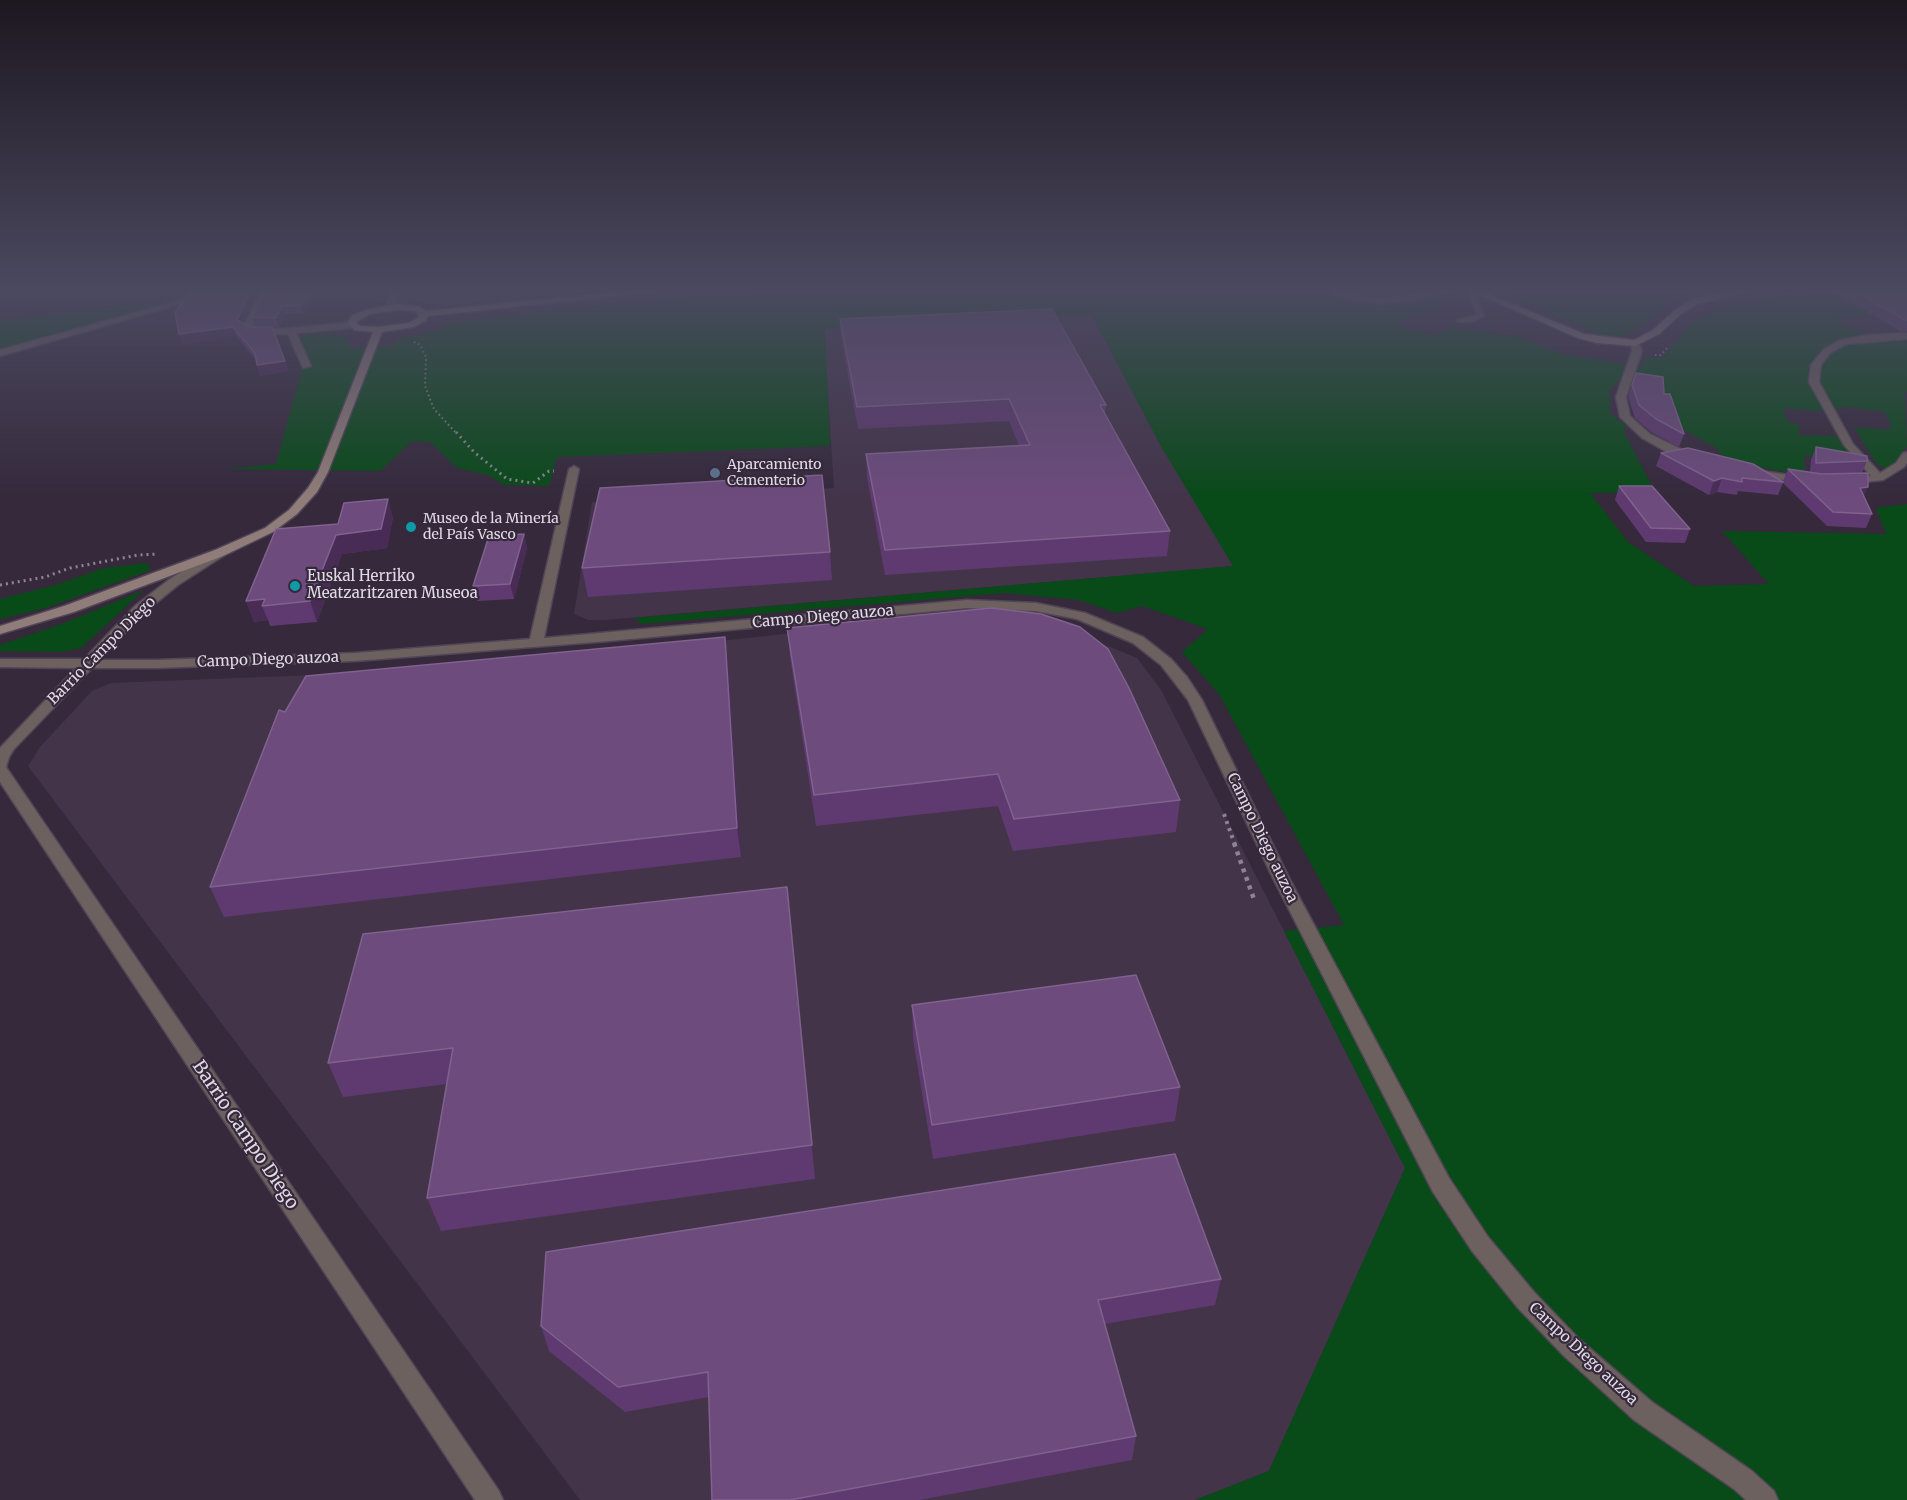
<!DOCTYPE html>
<html>
<head>
<meta charset="utf-8">
<style>
  body { margin:0 }
  canvas { display:block; background:#35293b }
</style>
</head>
<body>
<canvas width="1907" height="1500"></canvas>
<script>
const g = document.querySelector('canvas').getContext('2d');
g.lineJoin = 'round';
function fill(path, color) {
  g.fillStyle = color;
  g.fill(path, 'evenodd');
}
function shape(rows) {
  const path = new Path2D();
  for (const r of rows) {
    path.moveTo(r[0], r[1]);
    for (let i = 2; i < r.length; i += 2) path.lineTo(r[i], r[i + 1]);
  }
  return path;
}
function strokePath(path, color, width, dash) {
  g.strokeStyle = color;
  g.lineWidth = width;
  g.lineCap = dash ? 'butt' : 'round';
  g.setLineDash(dash || []);
  g.stroke(path);
}
function drawText(font, color, halo, rows, align = 'center') {
  g.font = font + ' Merriweather,serif';
  g.lineWidth = 4.5;
  g.setLineDash([]);
  g.textBaseline = 'middle';
  g.strokeStyle = halo;
  g.fillStyle = color;
  for (const [text, x, y, turn = 0] of rows) {
    g.save();
    g.translate(x, y);
    g.rotate((+turn || 0) * Math.PI / 180);
    g.textAlign = isNaN(turn) ? turn : align;
    if (halo) g.strokeText(text, 0, 0);
    g.fillText(text, 0, 0);
    g.restore();
  }
}
fill(shape([
  [374,290,607,290,446,306,417,302,413,299,371,301],
  [1091,314,1162,448,1234,566,604,620,588,620,574,614,592,502,834,488,824,329],
  [891,622,1093,640,1137,658,1161,690,1405,1168,1269,1471,1195,1500,580,1500,28,766,40,747,92,691,111,683,364,673,694,644]
]), '#43344a');
fill(shape([
  [753,290,1358,290,1373,305,1390,307,1441,298,1452,301,1442,308,1402,319,1397,327,1438,335,1450,327,1519,337,1563,354,1641,367,1645,357,1663,357,1692,322,1730,305,1761,298,1826,290,1907,290,1907,311,1832,318,1865,333,1907,332,1907,392,1905,392,1907,446,1895,463,1885,469,1881,467,1874,460,1854,427,1889,430,1891,425,1885,412,1848,407,1819,411,1783,408,1788,422,1797,424,1800,428,1798,435,1836,436,1857,465,1804,455,1805,475,1723,461,1718,449,1681,428,1638,379,1621,378,1609,391,1610,413,1626,426,1624,432,1655,492,1590,493,1628,542,1694,586,1769,584,1722,531,1886,534,1876,508,1907,504,1907,1500,1195,1500,1269,1471,1405,1168,1284,931,1344,925,1219,694,1182,652,1208,629,1142,606,1117,613,1079,600,1004,593,642,624,634,618,1233,566,1162,448,1091,314,825,329,830,446,557,457,549,486,504,485,488,475,457,468,430,442,412,441,380,471,226,469,276,464,302,369,300,337,313,334,338,335,350,341,350,349,395,345,396,340,437,330,459,321],
  [1494,290,1706,290,1673,300,1636,329,1624,336,1613,337,1596,333],
  [155,300,158,305,0,350,0,321],
  [146,563,151,570,46,608,0,619,0,599,59,584,104,568],
  [144,590,81,648,61,652,0,651,0,645,67,622]
]), '#084a18');
const lane = shape([
  [1473,293,1482,292,1485,294,1477,297,1484,316,1471,322,1457,322,1457,320,1477,315,1470,295,1473,293]
]);
const street = shape([
  [218,290,229,290,0,356,0,350,218,290],
  [261,290,269,290,251,328,281,329,354,322,358,325,354,328,296,333,311,366,303,368,288,334,253,334,242,329,261,290],
  [392,290,400,290,393,308,389,311,385,308,392,290],
  [1321,290,1332,290,1380,299,1443,290,1457,290,1412,300,1380,303,1349,299,1321,290],
  [1907,333,1907,339,1846,344,1830,353,1821,365,1819,382,1853,444,1880,473,1896,463,1903,453,1907,452,1907,463,1904,467,1883,480,1844,484,1844,480,1871,476,1844,445,1809,382,1811,365,1824,349,1841,340,1869,335,1907,333],
  [1635,340,1639,343,1642,351,1626,397,1630,416,1650,434,1695,456,1695,460,1687,460,1665,451,1642,438,1620,417,1616,397,1632,351,1631,343,1635,340],
  [574,466,579,469,544,638,967,600,1036,603,1085,613,1143,637,1171,659,1187,677,1202,700,1289,878,1449,1178,1488,1237,1534,1292,1579,1339,1652,1402,1752,1471,1774,1491,1778,1500,1746,1500,1734,1489,1634,1420,1563,1355,1518,1308,1472,1251,1433,1192,1273,878,1188,700,1161,665,1133,643,1077,619,1036,611,967,608,609,641,355,661,157,668,92,668,14,749,9,757,6,767,499,1491,503,1500,475,1500,0,782,0,748,76,668,0,667,0,659,84,659,135,606,170,579,219,549,225,553,223,556,178,585,145,612,99,660,157,660,355,653,530,639,569,469,574,466],
  [1755,470,1803,477,1808,480,1803,483,1751,475,1750,473,1755,470]
]);
const secondary = shape([
  [634,290,657,290,653,292,428,316,426,320,414,327,382,332,328,472,317,492,297,514,273,532,223,556,74,612,0,634,0,626,64,606,215,550,265,528,289,510,308,488,318,472,373,332,354,330,348,322,351,316,365,310,397,304,418,306,426,311,634,290],
  [397,310,416,311,419,317,409,323,378,327,360,326,356,322,370,314,397,310],
  [1469,290,1479,290,1584,334,1634,340,1653,330,1675,310,1691,300,1721,292,1754,290,1697,304,1681,314,1659,334,1635,346,1597,343,1578,338,1469,290]
]);
strokePath(lane, '#514556', 3);
strokePath(street, '#514556', 3);
strokePath(secondary, '#514556', 3);
strokePath(shape([
  [669,294,710,290],
  [1767,296,1825,290],
  [667,297,740,290],
  [414,342,420,345,426,357,425,386,434,409,457,434],
  [1655,355,1661,355,1668,347]
]), '#8d8392', 2, [1.5, 3]);
strokePath(shape([
  [456,432,474,452,507,479,533,483,549,471,554,471],
  [0,585,45,577,70,568,138,555,158,554]
]), '#8d8392', 3, [2, 4]);
strokePath(shape([
  [1224,814,1235,845]
]), '#8d8392', 4, [3, 4.5]);
strokePath(shape([
  [1234,843,1255,902]
]), '#8d8392', 4.5, [4, 5]);
fill(lane, '#6d615f');
fill(street, '#6d615f');
fill(secondary, '#907d79');
fill(shape([
  [197,290,258,290,243,323,285,361,288,371,260,376,256,360,237,337,183,344,197,291],
  [268,290,323,290,315,299,312,297,313,301,303,313,285,314,279,327,254,326,252,317,269,295],
  [1831,290,1907,290,1907,331,1900,331],
  [840,319,1106,405,1105,415,1170,531,1167,556,885,575,867,477,866,454,1019,446,1009,421,858,429,841,338],
  [1636,373,1664,394,1684,434,1679,447,1651,432,1635,418,1628,397],
  [1816,447,1867,461,1862,473,1864,496,1872,514,1866,528,1827,526,1783,483,1778,495,1738,491,1737,495,1717,492,1709,495,1656,466,1661,453,1783,481,1788,469,1810,472,1811,460],
  [1619,486,1690,529,1685,543,1646,542,1615,500],
  [393,517,387,548,342,554,317,622,270,626,268,620,254,622,246,601,338,524],
  [524,534,527,548,514,599,477,601,473,586],
  [830,552,832,580,588,597,582,568],
  [787,628,1180,800,1176,832,1013,851,998,806,816,826,790,657],
  [728,664,741,857,224,917,210,887,285,712],
  [787,887,815,1179,441,1231,427,1198,447,1084,343,1097,328,1063],
  [912,1005,1180,1087,1175,1121,933,1159,913,1039],
  [1221,1279,1215,1305,1104,1324,1136,1436,1132,1460,920,1500,712,1500,709,1397,625,1412,549,1351,541,1326]
]), '#5f3a70');
fill(shape([
  [251,290,258,290,240,330,237,320],
  [312,290,323,290,315,299],
  [311,293,313,301,303,313,301,305],
  [282,306,285,314,279,327,276,318],
  [233,327,237,337,183,344,179,334],
  [285,361,288,371,260,376,257,365],
  [1722,478,1717,492,1709,495,1714,481],
  [1868,487,1862,500,1860,488],
  [388,499,393,517,387,548,342,554,317,622,310,601,336,535],
  [524,534,527,548,514,599,510,584],
  [265,599,262,606,268,620,254,622,246,601],
  [725,637,728,664,741,857,737,828]
]), '#482c55');
const building = shape([
  [203,290,251,290,237,320,250,327,272,327,285,361,257,365,255,353,233,327,179,334,175,313,188,294,203,290],
  [1853,290,1907,290,1907,320,1905,320,1853,290],
  [311,293,301,305,282,306,276,318,252,317,262,295,311,293],
  [1052,309,1106,405,1100,405,1170,531,885,550,866,454,1030,445,1009,399,857,407,840,319,1052,309],
  [1636,373,1663,377,1664,394,1670,394,1684,434,1656,419,1639,405,1632,385,1636,373],
  [1816,447,1867,456,1867,461,1816,463,1816,447],
  [1688,448,1753,464,1783,482,1742,478,1742,482,1722,478,1714,481,1661,453,1688,448],
  [1788,469,1822,474,1868,473,1868,487,1860,488,1872,514,1833,512,1788,469],
  [822,475,830,552,582,568,600,488,822,475],
  [1619,486,1652,486,1690,529,1651,528,1619,486],
  [388,499,381,529,336,535,310,601,262,606,265,599,246,601,276,529,338,524,344,503,388,499],
  [524,534,510,584,473,586,489,536,524,534],
  [991,608,1041,614,1080,627,1108,649,1129,688,1180,800,1014,819,998,774,814,795,787,628,991,608],
  [725,637,737,828,210,887,279,710,285,712,306,676,725,637],
  [787,887,812,1145,427,1198,453,1048,328,1063,363,934,787,887],
  [1136,975,1180,1087,932,1125,912,1005,1136,975],
  [1175,1154,1221,1279,1098,1300,1136,1436,790,1500,712,1500,708,1372,618,1387,541,1326,546,1252,1175,1154]
]);
fill(building, '#6d4b7d');
strokePath(building, '#7f628d', 1.5);
const sky = g.createLinearGradient(0, 0, 0, 500);
sky.addColorStop(0, '#1d1720');
sky.addColorStop(0.58, '#4b4960');
sky.addColorStop(1, '#4b496000');
g.fillStyle = sky;
g.fillRect(0, 0, 1907, 500);
for (const [x, y, r, color] of [
  [715,473,6,"#5c6f8a"],
  [411,527,6,"#0f9aa8"],
  [295,586,6,"#0f9aa8"]
]) {
  const dot = new Path2D();
  dot.arc(x, y, r, 0, 2 * Math.PI);
  g.fillStyle = color;
  g.fill(dot);
  strokePath(dot, '#35293b', 2);
}
drawText('14px', '#e1dae6', '#35293b', [
  ["Aparcamiento",727,465],
  ["Cementerio",727,481],
  ["Museo de la Minería",423,519],
  ["del País Vasco",423,535]
], 'left');
drawText('15px', '#e1dae6', '#35293b', [
  ["Euskal Herriko",307,577],
  ["Meatzaritzaren Museoa",307,594]
], 'left');
drawText('15px', '#e1dae6', '#35293b', [
  ["Campo Diego auzoa",823,617,-5],
  ["Barrio Campo Diego",102,651,-45],
  ["Campo Diego auzoa",268,660,-2],
  ["Campo Diego auzoa",1262,838,64],
  ["Campo Diego auzoa",1583,1354,43]
]);
drawText('18px', '#e1dae6', '#35293b', [
  ["Barrio Campo Diego",245,1135,56]
]);
</script>
</body>
</html>
